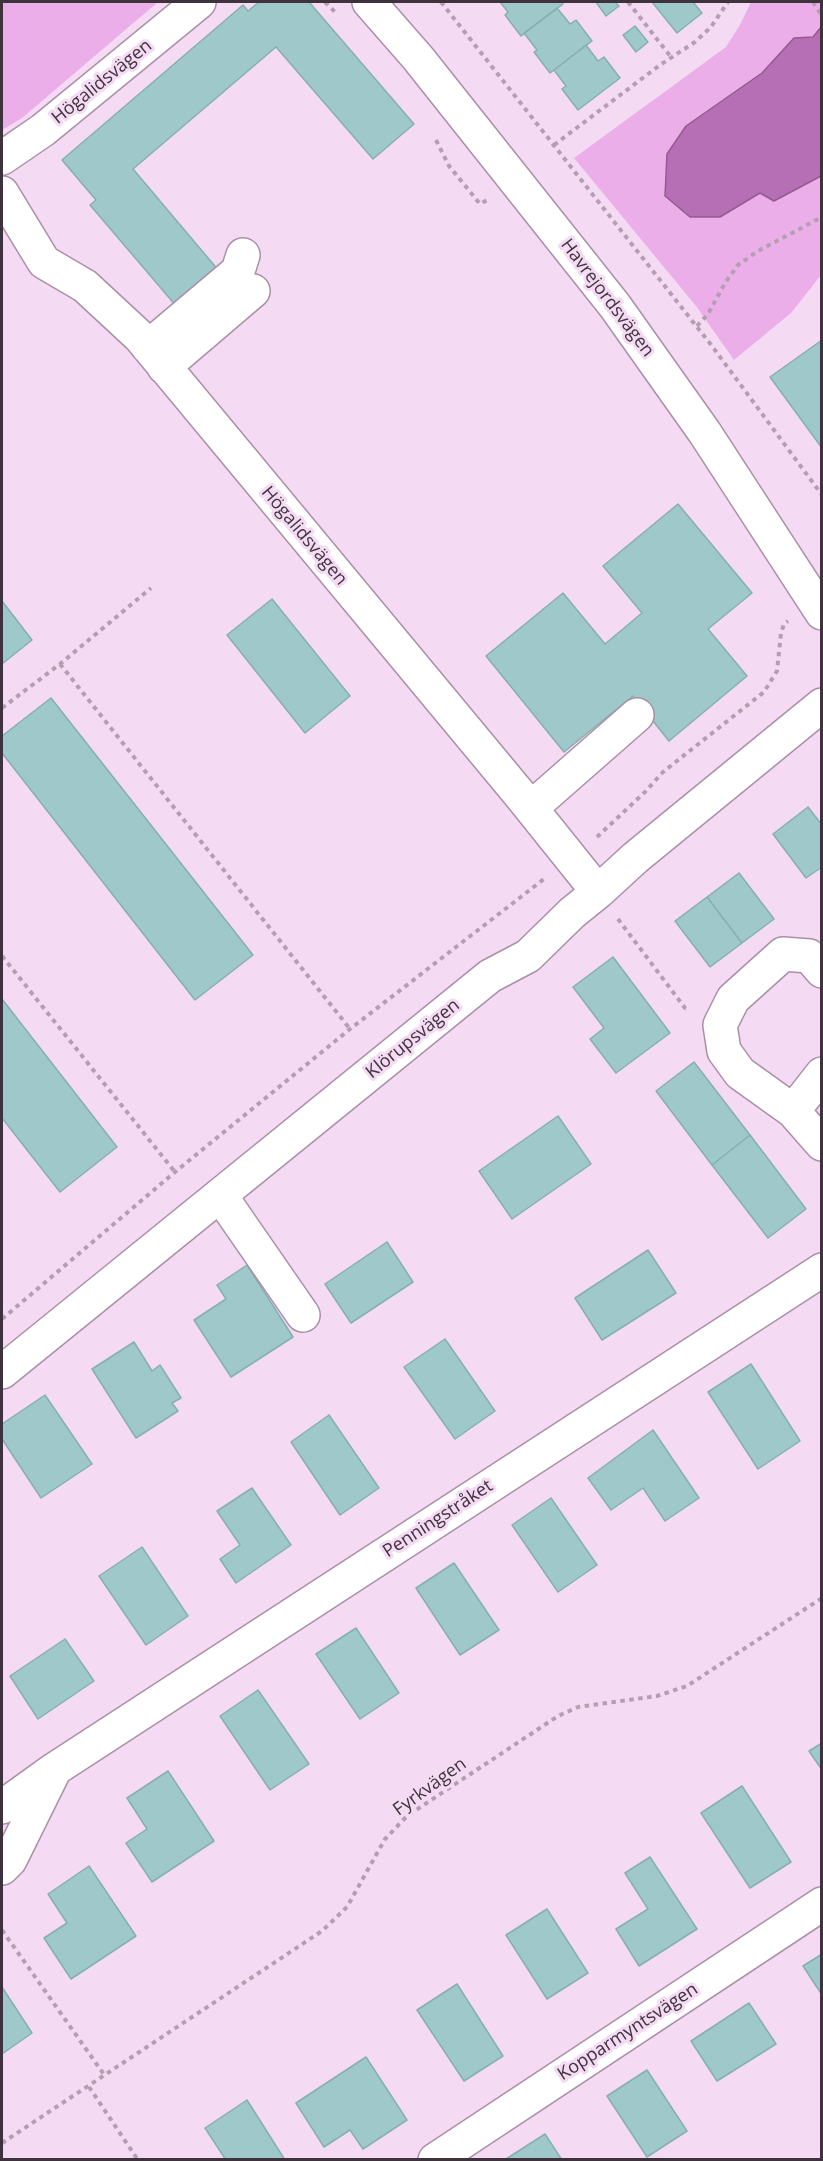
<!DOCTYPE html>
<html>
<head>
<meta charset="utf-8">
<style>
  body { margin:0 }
  #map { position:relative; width:823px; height:2161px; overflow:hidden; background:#f5daf3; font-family:"Open Sans",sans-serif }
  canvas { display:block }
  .frame { position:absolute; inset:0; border:3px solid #3e333d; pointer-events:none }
</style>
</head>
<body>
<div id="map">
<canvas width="823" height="2161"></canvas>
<div class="frame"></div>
</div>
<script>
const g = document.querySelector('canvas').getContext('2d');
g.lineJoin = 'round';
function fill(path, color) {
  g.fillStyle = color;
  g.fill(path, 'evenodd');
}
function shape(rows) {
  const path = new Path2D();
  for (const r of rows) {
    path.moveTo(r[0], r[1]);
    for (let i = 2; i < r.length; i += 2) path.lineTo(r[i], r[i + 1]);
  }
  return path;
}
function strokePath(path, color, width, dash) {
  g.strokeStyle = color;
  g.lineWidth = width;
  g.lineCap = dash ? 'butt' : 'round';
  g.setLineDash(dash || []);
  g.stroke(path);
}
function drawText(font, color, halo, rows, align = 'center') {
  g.font = font + ' "Open Sans",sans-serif';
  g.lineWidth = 6;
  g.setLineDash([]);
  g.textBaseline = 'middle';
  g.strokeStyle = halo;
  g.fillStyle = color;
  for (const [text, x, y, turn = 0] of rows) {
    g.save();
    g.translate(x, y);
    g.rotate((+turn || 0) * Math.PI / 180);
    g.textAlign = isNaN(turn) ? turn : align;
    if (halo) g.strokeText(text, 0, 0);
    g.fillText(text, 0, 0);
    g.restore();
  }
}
fill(shape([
  [2,2,158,2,22,118,2,130],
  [751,2,821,2,821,275,791,313,734,360,696,306,574,158,726,47,741,23]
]), '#ebaee8');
const water = shape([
  [821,27,821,176,774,201,760,193,720,217,690,217,665,196,667,154,686,126,762,73,794,38,813,37,821,27]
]);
fill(water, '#b66eb4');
strokePath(water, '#925c90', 1.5);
const building = shape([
  [259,2,309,2,414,124,373,159,276,47,133,169,219,271,177,307,90,205,96,200,62,160,243,5,248,11,259,2],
  [500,2,561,2,563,4,521,36,505,15,508,12,500,2],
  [596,2,615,2,619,6,606,16,596,2],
  [652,2,693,2,702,13,677,33,652,2],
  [557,8,570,24,576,20,592,41,550,73,534,52,537,50,524,33,557,8],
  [635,26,648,42,636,52,623,35,635,26],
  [586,45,598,61,604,57,620,78,578,110,562,89,566,86,554,70,586,45],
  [822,340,822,448,770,377,822,340],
  [678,504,752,593,708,629,747,676,669,741,633,696,564,752,486,656,563,593,605,644,642,613,603,566,678,504],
  [272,599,350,696,305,733,227,635,272,599],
  [2,601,32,640,2,664,2,601],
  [51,698,253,955,195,1000,2,753,2,736,51,698],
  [808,807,822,825,822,867,806,878,773,834,808,807],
  [739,873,774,919,742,943,707,897,739,873],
  [707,897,742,943,710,967,675,921,707,897],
  [613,957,670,1033,616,1073,590,1039,604,1028,573,987,613,957],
  [2,999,117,1147,60,1192,2,1118,2,999],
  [694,1062,750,1135,712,1165,656,1091,694,1062],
  [558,1116,591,1164,512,1219,479,1171,558,1116],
  [750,1135,806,1209,768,1238,712,1165,750,1135],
  [387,1242,413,1282,351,1323,325,1284,387,1242],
  [648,1250,676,1293,602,1340,575,1298,648,1250],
  [247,1265,293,1337,231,1377,194,1320,226,1299,217,1285,247,1265],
  [445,1339,495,1411,455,1439,404,1367,445,1339],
  [134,1342,152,1371,160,1365,181,1398,172,1403,178,1411,136,1438,92,1369,134,1342],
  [751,1364,800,1441,758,1469,708,1392,751,1364],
  [45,1395,92,1464,41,1498,2,1439,2,1424,45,1395],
  [329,1415,379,1488,340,1515,291,1442,329,1415],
  [653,1430,699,1498,665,1521,643,1488,611,1510,588,1478,653,1430],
  [252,1488,291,1545,236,1583,220,1559,240,1545,217,1511,252,1488],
  [551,1498,597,1565,558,1592,512,1525,551,1498],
  [142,1547,188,1616,146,1645,99,1576,142,1547],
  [454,1563,499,1630,460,1655,416,1588,454,1563],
  [356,1628,399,1693,360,1719,316,1654,356,1628],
  [65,1639,94,1681,38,1719,10,1676,65,1639],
  [258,1690,309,1764,270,1790,220,1716,258,1690],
  [822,1743,822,1770,809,1751,822,1743],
  [168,1771,214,1841,152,1882,126,1843,147,1829,127,1798,168,1771],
  [742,1786,791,1862,750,1888,701,1813,742,1786],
  [650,1857,697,1929,639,1966,616,1929,648,1909,625,1873,650,1857],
  [89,1866,136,1936,71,1979,44,1938,67,1923,48,1894,89,1866],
  [547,1909,588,1973,547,1999,506,1935,547,1909],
  [822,1954,822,1995,803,1966,822,1954],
  [457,1984,503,2056,464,2081,417,2010,457,1984],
  [2,1987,32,2033,2,2054,2,1987],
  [749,2003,776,2044,717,2081,691,2041,749,2003],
  [366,2057,407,2120,363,2149,350,2130,324,2147,296,2103,366,2057],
  [647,2070,687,2131,647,2157,607,2096,647,2070],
  [247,2100,285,2160,226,2160,205,2128,247,2100],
  [545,2134,562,2160,506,2160,506,2159,545,2134]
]);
fill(building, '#9ec8c9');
strokePath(building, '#86b0b0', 1.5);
const minor = shape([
  [369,2,418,58,615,306,705,433,822,613],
  [2,158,43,130,199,2],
  [2,193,44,262,85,286,140,337,521,796,598,892],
  [148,347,238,271,243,255],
  [164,367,253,291],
  [531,808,637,715],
  [822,971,809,956,783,954,733,999,720,1025,724,1051,740,1073,793,1111,822,1144],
  [793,1111,822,1074],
  [220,1195,303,1315],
  [2,1372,490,976,528,956,572,913,598,892,635,858,822,705],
  [2,1807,55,1769,822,1270],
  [2,1868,10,1860,53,1773],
  [435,2160,822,1904]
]);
strokePath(minor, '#a990a7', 36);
strokePath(shape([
  [325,2,335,12],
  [441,2,712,346,822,495],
  [628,2,671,57],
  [813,2,822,16],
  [436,140,449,166,480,204,489,199],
  [554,145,660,65,695,42,711,27,728,2],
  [697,326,708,314,725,283,738,265,758,251,822,217],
  [60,664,350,1029],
  [2,708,60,664,151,588],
  [597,837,645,792,663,772,764,692,777,671,781,633,784,624,788,621],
  [618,919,685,1008,689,1010],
  [2,956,175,1172],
  [2,1319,175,1172,350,1029,544,879],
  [2,1930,105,2076],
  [89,2087,138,2160],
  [2,2143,322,1931,347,1907,385,1839,407,1816,558,1716,578,1707,657,1696,687,1686,822,1598]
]), '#b49fb2', 4, [4.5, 4.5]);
strokePath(minor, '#fff', 33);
drawText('18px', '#3e333d', '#f5daf3', [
  ["Högalidsvägen",102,82,-39],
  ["Havrejordsvägen",607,298,53],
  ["Högalidsvägen",304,536,50],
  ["Klörupsvägen",413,1039,-39],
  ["Penningstråket",438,1519,-33],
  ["Fyrkvägen",430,1787,-36],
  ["Kopparmyntsvägen",628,2032,-33]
]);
</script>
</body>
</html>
